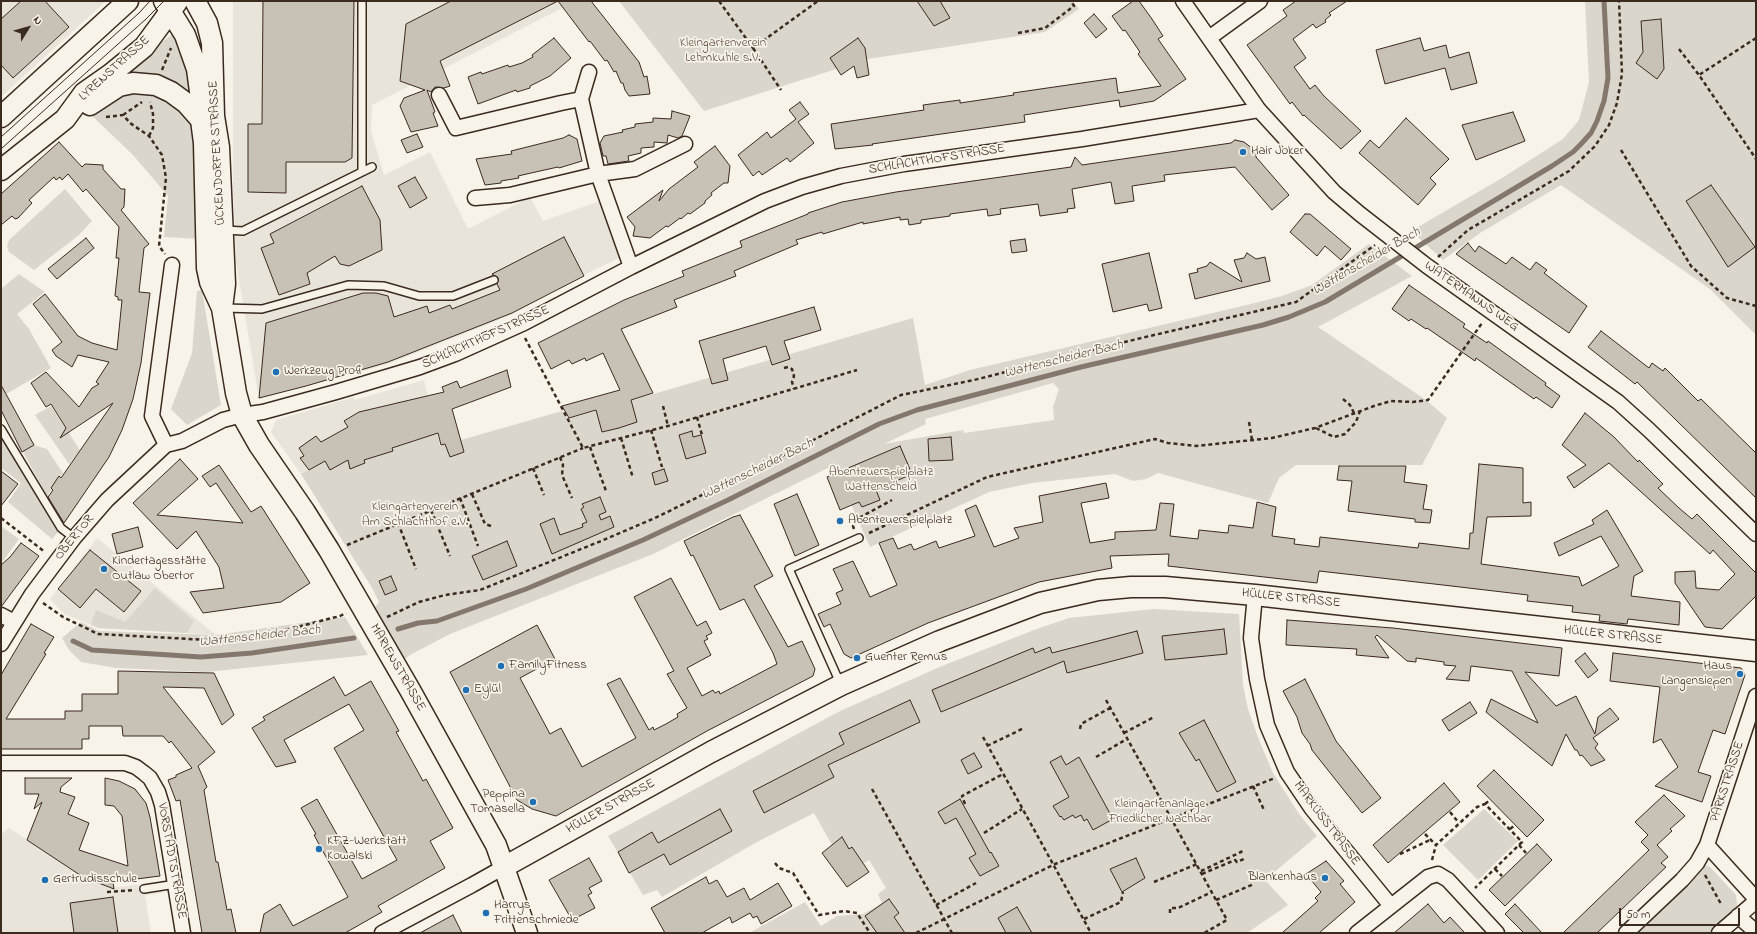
<!DOCTYPE html>
<html>
<head>
<meta charset="utf-8">
<style>
  body { margin:0 }
  #map { position:relative; width:1757px; height:934px; overflow:hidden; background:#f7f3e8; font-family:"Indie Flower",sans-serif }
  canvas { display:block }
  .frame { position:absolute; inset:0; border:2px solid #3b2a1e; pointer-events:none }
  .north { position:absolute; left:8px; top:8px; width:40px; height:40px; -webkit-text-stroke:3px #f7f3e8; paint-order:stroke; rotate:53deg; font-size:11px; font-weight:700; line-height:16px; text-align:center; color:#3b2a1e }
  .north::after { content:''; display:block; margin:auto; width:14px; height:18px; background:#3b2a1e; clip-path:polygon(50% 0,100% 100%,50% 72%,0 100%) }
  .scale { position:absolute; left:1619px; top:908px; width:121px; height:18px; box-sizing:border-box; border:2px solid #3b2a1e; border-top:0; padding-left:5px; font-size:12px; line-height:14px; white-space:nowrap; color:#3b2a1e; -webkit-text-stroke:3px #f7f3e8; paint-order:stroke }
</style>
</head>
<body>
<div id="map">
<canvas width="1757" height="934"></canvas>
<div class="frame"></div>
<div class="north">N</div>
<div class="scale">50 m</div>
</div>
<script>
const g = document.querySelector('canvas').getContext('2d');
g.lineJoin = 'round';
function fill(path, color) {
  g.fillStyle = color;
  g.fill(path, 'evenodd');
}
function shape(rows) {
  const path = new Path2D();
  for (const r of rows) {
    path.moveTo(r[0], r[1]);
    for (let i = 2; i < r.length; i += 2) path.lineTo(r[i], r[i + 1]);
  }
  return path;
}
function strokePath(path, color, width, dash) {
  g.strokeStyle = color;
  g.lineWidth = width;
  g.lineCap = dash ? 'butt' : 'round';
  g.setLineDash(dash || []);
  g.stroke(path);
}
function drawText(font, color, halo, rows, align = 'center') {
  g.font = font + ' "Indie Flower",sans-serif';
  g.lineWidth = 3.5;
  g.setLineDash([]);
  g.textBaseline = 'middle';
  g.strokeStyle = halo;
  g.fillStyle = color;
  for (const [text, x, y, turn = 0] of rows) {
    g.save();
    g.translate(x, y);
    g.rotate((+turn || 0) * Math.PI / 180);
    g.textAlign = isNaN(turn) ? turn : align;
    if (halo) g.strokeText(text, 0, 0);
    g.fillText(text, 0, 0);
    g.restore();
  }
}
fill(shape([
  [1,1,106,1,1,97],
  [233,1,576,1,372,105,371,131,384,175,430,152,468,229,530,197,543,221,600,201,621,257,584,275,511,315,388,364,259,399,236,262,233,188],
  [424,380,435,425,360,442,301,474,271,432,276,420,354,397,355,400],
  [97,538,216,635,99,628,64,614,50,599],
  [9,828,83,877,110,888,160,882,161,893,145,895,151,933,1,933,1,835]
]), '#e9e4d9');
fill(shape([
  [619,1,1073,1,1079,9,1045,32,868,59,704,111],
  [1585,1,1756,1,1756,335,1710,289,1561,185,1480,233,1443,260,1411,231,1502,178,1563,139,1579,120,1589,82],
  [177,31,191,65,200,239,164,237,168,196,133,155,87,111,155,47],
  [65,189,92,221,79,235,34,270,9,252,7,246,9,240],
  [1369,244,1412,276,1318,327,1426,400,1447,418,1422,465,1296,465,1279,478,1268,503,1158,473,1146,479,1133,481,1115,474,1032,483,989,492,870,547,834,465,653,554,450,634,410,655,398,664,370,614,379,602,372,588,301,474,360,442,435,425,440,446,562,411,568,419,913,318,925,385,970,370,1251,304,1282,296,1312,285],
  [1053,383,1059,389,1053,407,1054,420,964,433,963,430,884,444,926,424,925,419],
  [19,274,45,292,17,314,29,329,51,368,1,397,1,289],
  [202,290,221,405,187,425,171,409,192,353,197,291],
  [51,406,80,450,69,464,35,415],
  [1,438,58,532,52,539,8,502,21,483,1,468],
  [34,445,47,449,63,473,47,496,23,452],
  [1,526,19,539,3,561,1,560],
  [155,588,194,621,187,633,99,628,91,625,96,610,125,622],
  [1154,609,1239,614,1243,685,1248,709,1259,740,1273,773,1299,814,1317,836,1265,880,1288,905,1247,933,749,933,805,902,821,926,837,916,863,914,882,903,878,894,886,888,869,860,852,871,832,845,814,813,755,843,662,897,657,890,643,895,608,836,840,711,942,666,1034,630,1069,618],
  [345,617,368,655,207,672,116,668,81,662,69,650,62,638,81,622,99,631,215,635],
  [1484,809,1518,841,1478,880,1443,845],
  [1697,863,1710,867,1736,895,1738,916,1719,933,1626,933]
]), '#dbd6cb');
strokePath(shape([
  [398,629,418,623,437,621,526,589,643,540,728,500,879,424,917,410,1081,367,1263,325,1289,317,1325,302,1552,166,1573,152,1581,144,1591,133,1597,121,1604,101,1608,78,1604,1],
  [73,641,92,650,201,657,252,653,354,638]
]), '#84786c', 5);
const building = shape([
  [21,1,45,1,69,27,13,78,1,65,1,19,21,1],
  [263,1,354,1,352,158,345,162,286,162,286,193,248,192,248,124,262,124,263,1],
  [451,1,591,1,639,62,644,77,647,76,650,94,629,96,625,90,623,83,621,83,616,71,614,72,607,60,605,61,590,41,589,42,558,1,440,61,450,86,444,88,435,87,431,92,427,90,435,112,433,113,438,126,411,132,400,106,404,98,425,90,400,81,406,24,451,1],
  [917,1,940,1,950,18,934,26,917,1],
  [1133,1,1139,1,1152,19,1163,36,1158,39,1186,79,1154,101,1120,107,1119,100,1024,115,1025,122,872,144,873,145,835,149,831,124,924,110,923,105,960,100,960,103,1014,95,1013,93,1116,78,1118,93,1161,86,1138,54,1140,52,1125,30,1123,31,1112,16,1133,1],
  [1296,1,1347,1,1329,13,1331,15,1325,20,1326,22,1316,28,1313,24,1293,39,1306,58,1294,67,1310,89,1315,85,1324,96,1361,131,1341,149,1304,115,1303,116,1292,102,1290,104,1247,45,1287,16,1283,10,1296,1],
  [1094,14,1107,29,1096,38,1084,23,1094,14],
  [1661,19,1664,69,1657,79,1636,63,1643,52,1641,21,1661,19],
  [554,38,571,58,550,76,530,86,530,88,517,92,516,90,478,104,468,77,481,72,482,74,508,65,509,67,522,63,533,57,532,55,554,38],
  [858,38,865,48,869,75,857,78,854,66,841,75,830,58,858,38],
  [1420,38,1424,51,1446,45,1449,58,1469,52,1477,83,1451,90,1445,68,1385,84,1376,50,1420,38],
  [800,102,809,114,798,122,814,143,790,162,787,158,762,175,759,171,753,176,738,155,767,132,771,138,796,119,789,110,800,102],
  [672,111,690,116,682,136,678,138,668,135,667,143,654,142,654,147,641,148,641,153,628,156,629,161,608,164,606,156,603,156,600,143,604,136,623,132,622,130,635,127,635,124,653,122,653,118,671,119,672,111],
  [1513,112,1525,141,1476,160,1462,125,1513,112],
  [1406,118,1449,159,1430,178,1436,184,1418,205,1359,153,1370,140,1379,148,1406,118],
  [417,134,423,147,407,153,401,140,417,134],
  [569,135,577,139,582,161,559,168,558,167,531,173,518,176,519,178,501,181,501,183,485,185,476,159,512,154,511,151,563,138,569,135],
  [1235,140,1244,142,1253,149,1256,155,1256,157,1289,195,1272,210,1235,167,1164,175,1165,181,1132,186,1134,201,1115,204,1111,182,1072,189,1075,208,1067,209,1068,212,1040,216,1038,204,1000,209,1001,214,988,216,987,209,950,214,950,216,921,220,921,223,909,225,908,219,900,220,900,217,863,224,863,222,823,234,822,232,796,240,798,244,734,271,736,276,674,300,677,307,621,329,653,393,631,400,637,422,619,428,602,432,596,410,569,418,562,406,620,390,603,353,586,361,585,358,572,364,569,360,551,369,538,343,624,300,684,276,682,271,742,247,740,241,808,214,808,213,842,202,896,192,1071,167,1075,157,1082,165,1231,143,1235,140],
  [59,142,82,167,85,164,103,165,103,169,121,189,125,189,124,207,121,210,149,244,144,248,139,292,150,293,141,363,133,399,122,430,109,457,64,523,48,497,53,490,51,488,59,476,61,478,113,403,60,438,66,428,51,404,46,407,31,383,46,372,79,407,92,388,99,384,96,382,109,362,78,355,72,367,56,356,52,350,62,342,33,304,45,294,78,336,92,343,117,350,122,300,118,300,118,297,115,296,119,258,116,258,119,227,86,189,83,192,68,174,62,180,60,177,56,180,54,177,29,200,32,203,18,218,15,219,12,216,1,225,1,194,59,142],
  [715,146,730,166,728,183,724,183,711,193,712,195,705,201,705,203,690,214,688,213,681,219,680,218,668,227,666,226,650,238,633,236,635,227,627,217,663,190,659,201,669,189,698,167,694,162,715,146],
  [415,177,427,198,410,208,398,186,415,177],
  [1711,185,1755,247,1728,267,1686,201,1711,185],
  [362,186,380,220,382,250,349,266,340,264,335,256,307,273,310,284,279,295,261,248,274,243,270,234,362,186],
  [1305,214,1310,214,1351,249,1341,260,1325,246,1317,256,1290,232,1305,214],
  [564,237,584,276,512,313,388,362,306,386,259,398,266,323,363,293,376,293,388,296,394,317,427,306,429,313,450,305,452,309,500,290,497,284,498,278,492,274,564,237],
  [86,238,94,248,57,279,48,269,86,238],
  [1025,239,1027,251,1012,253,1010,241,1025,239],
  [1468,243,1475,252,1479,246,1506,264,1512,257,1530,270,1536,262,1547,270,1544,273,1587,306,1569,333,1456,254,1468,243],
  [1149,253,1162,308,1149,311,1147,304,1113,312,1102,264,1149,253],
  [1247,253,1256,259,1265,257,1270,281,1195,299,1189,274,1198,272,1197,269,1207,266,1210,262,1242,282,1234,260,1244,258,1247,253],
  [1409,285,1465,324,1463,327,1487,343,1488,341,1546,383,1545,385,1560,396,1552,408,1536,397,1534,399,1476,358,1475,361,1427,328,1426,329,1411,319,1409,321,1392,309,1409,285],
  [814,307,821,330,784,341,790,359,772,365,766,346,723,359,728,380,712,384,699,341,814,307],
  [1601,331,1649,368,1652,363,1663,371,1665,368,1698,401,1701,399,1756,453,1756,498,1637,382,1635,384,1588,347,1601,331],
  [507,370,511,387,452,409,464,452,450,457,445,444,441,445,438,433,392,448,393,451,364,460,365,463,350,469,348,460,330,470,325,461,309,470,300,458,304,456,299,448,316,436,321,442,348,427,344,421,359,412,444,392,442,387,457,381,460,388,507,370],
  [1,385,34,445,22,452,1,410,1,385],
  [1585,413,1614,437,1638,462,1639,460,1663,484,1658,488,1679,508,1692,519,1697,514,1756,573,1756,596,1722,629,1705,627,1675,583,1675,572,1695,571,1696,588,1719,590,1735,574,1713,550,1710,554,1609,463,1574,488,1567,477,1586,465,1562,445,1585,413],
  [692,431,693,437,701,435,706,453,686,459,679,435,692,431],
  [951,437,953,460,929,461,928,439,951,437],
  [900,446,912,474,876,490,880,500,862,507,859,502,840,510,827,477,900,446],
  [180,459,198,479,157,515,243,523,216,483,210,487,202,476,219,465,251,512,261,506,310,583,281,602,203,613,190,592,224,588,219,567,196,531,177,549,133,503,180,459],
  [1479,464,1523,468,1523,503,1531,502,1531,516,1487,517,1481,564,1579,577,1582,586,1619,566,1601,536,1559,556,1554,543,1594,524,1592,520,1607,510,1643,571,1634,576,1631,596,1680,602,1679,625,1628,619,1627,624,1599,621,1600,615,1572,612,1573,606,1527,601,1528,595,1443,585,1319,571,1317,583,1168,566,1169,554,1110,556,1112,568,1039,582,928,623,851,658,844,654,830,624,824,627,818,614,841,604,836,593,843,590,833,569,853,561,870,597,897,585,879,543,893,538,898,549,911,544,914,550,936,541,939,548,975,536,965,510,976,505,994,547,1019,538,1014,528,1043,522,1039,496,1106,483,1109,498,1081,503,1090,543,1115,539,1115,532,1156,530,1160,503,1174,504,1170,536,1198,539,1199,530,1228,533,1229,525,1253,528,1257,502,1276,507,1272,536,1295,539,1294,544,1319,547,1320,537,1418,548,1419,543,1469,549,1470,533,1473,533,1479,464],
  [1339,466,1406,466,1404,482,1427,485,1423,509,1432,510,1430,523,1415,522,1415,519,1348,511,1352,481,1337,480,1339,466],
  [664,469,668,481,655,485,652,473,664,469],
  [1,471,18,484,1,506,1,471],
  [797,494,819,545,795,556,774,504,797,494],
  [600,497,606,512,599,515,601,520,610,516,614,527,552,554,540,524,554,518,560,535,583,527,582,524,587,522,581,509,584,507,582,504,600,497],
  [740,515,773,576,754,586,788,647,802,641,815,669,813,676,707,731,556,816,532,809,517,800,450,672,537,625,555,659,520,678,550,734,561,728,582,767,636,738,607,684,620,678,649,730,653,727,654,730,666,724,678,717,677,714,687,708,667,674,674,671,634,597,671,578,697,626,706,621,712,633,706,636,708,639,704,641,711,655,687,668,702,696,713,690,715,693,719,691,720,694,777,664,773,653,744,599,720,610,693,555,691,556,684,541,733,517,740,515],
  [138,527,143,547,117,554,112,534,138,527],
  [507,541,517,566,483,580,472,556,507,541],
  [21,543,39,556,1,607,1,565,10,557,21,543],
  [90,550,141,591,124,612,96,589,80,608,58,589,90,550],
  [391,576,397,590,385,595,379,581,391,576],
  [1287,620,1393,628,1562,648,1559,676,1525,672,1556,706,1576,696,1595,734,1598,717,1610,708,1619,719,1593,738,1598,744,1595,748,1605,760,1591,766,1582,755,1580,756,1577,750,1575,750,1566,734,1552,766,1486,712,1491,699,1538,723,1512,671,1471,666,1469,681,1446,679,1456,666,1444,665,1444,662,1416,658,1416,662,1407,661,1377,635,1375,637,1389,658,1356,655,1357,649,1286,645,1287,620],
  [31,624,54,637,44,653,46,654,6,719,65,719,65,711,82,711,82,694,118,694,118,671,214,673,234,715,222,725,204,688,163,687,215,752,198,766,207,787,204,790,216,862,218,862,227,910,231,909,236,933,202,933,180,800,176,801,168,780,176,777,176,775,192,768,171,741,169,743,163,736,123,736,122,726,89,726,89,739,82,739,82,749,1,749,1,675,31,624],
  [1224,629,1227,654,1165,660,1162,636,1224,629],
  [1137,631,1143,653,1067,673,1064,661,941,712,932,690,1033,648,1035,653,1050,647,1052,653,1137,631],
  [1585,653,1598,670,1588,678,1575,661,1585,653],
  [1613,653,1741,668,1745,675,1725,734,1713,730,1698,772,1711,776,1702,802,1655,786,1678,767,1661,739,1653,743,1660,687,1610,681,1613,653],
  [334,677,345,696,371,681,399,731,396,732,423,781,426,779,453,828,430,841,445,868,378,906,382,912,345,933,260,933,264,914,280,904,293,926,348,897,314,835,316,834,301,808,317,799,362,879,397,860,334,748,364,730,349,704,284,740,296,762,276,767,252,728,265,720,263,717,334,677],
  [1305,679,1336,741,1381,798,1362,813,1312,750,1310,744,1302,733,1297,717,1283,691,1305,679],
  [910,700,920,722,828,765,834,777,764,813,753,791,844,744,839,733,910,700],
  [1470,702,1477,713,1449,731,1442,720,1470,702],
  [1204,720,1236,782,1217,792,1199,759,1196,761,1179,733,1204,720],
  [974,753,982,767,968,774,961,760,974,753],
  [1061,756,1066,765,1079,757,1113,819,1093,830,1087,819,1084,821,1081,815,1075,818,1073,815,1064,820,1061,816,1060,817,1053,806,1069,797,1050,762,1061,756],
  [1494,770,1544,820,1527,837,1477,786,1494,770],
  [25,778,72,778,61,787,60,792,75,797,68,814,89,823,79,850,128,866,122,816,114,806,105,805,105,778,119,781,135,789,146,803,150,817,160,876,113,882,114,889,83,877,27,840,42,802,34,809,39,794,25,794,25,778],
  [1444,783,1460,802,1388,863,1373,845,1444,783],
  [1664,795,1685,816,1670,829,1672,831,1657,845,1668,857,1661,863,1666,867,1597,933,1563,933,1649,850,1641,842,1648,835,1635,822,1664,795],
  [960,799,990,853,991,852,999,866,980,876,969,858,976,854,956,818,945,824,938,812,960,799],
  [720,809,732,831,670,865,664,854,629,873,618,852,652,832,658,843,720,809],
  [842,837,849,849,852,847,869,872,847,887,822,853,842,837],
  [1537,844,1552,860,1505,906,1489,890,1537,844],
  [589,858,602,881,589,888,592,893,588,895,595,908,572,920,549,880,589,858],
  [1136,858,1145,878,1122,892,1110,869,1136,858],
  [1326,861,1344,881,1340,884,1355,902,1319,933,1282,933,1318,901,1315,898,1321,892,1306,874,1326,861],
  [706,877,709,884,717,880,727,897,744,888,750,900,778,883,792,906,761,924,757,916,753,918,750,913,732,923,730,917,702,933,665,933,651,908,706,877],
  [113,897,118,933,74,933,70,903,113,897],
  [889,899,899,913,894,917,905,933,877,933,865,916,889,899],
  [1428,904,1444,923,1450,917,1465,933,1394,933,1428,904],
  [1515,904,1542,933,1524,933,1505,914,1515,904],
  [1017,907,1032,933,1006,933,998,918,1017,907],
  [453,915,462,933,420,933,453,915]
]);
fill(building, '#c8c1b6');
strokePath(building, '#3b2a1e', 1);
const lane = shape([
  [362,172,362,1],
  [224,230,243,231,372,167],
  [224,308,262,309,348,285,384,286,419,296,453,296,494,280],
  [1,429,61,528,74,538],
  [840,683,789,569,859,538],
  [144,889,176,884]
]);
const street = shape([
  [1183,1,1259,110,1334,192,1360,214,1427,266,1618,402,1649,430,1756,534],
  [1209,38,1260,1],
  [589,72,581,99,598,174,631,267],
  [439,95,456,128,561,103,581,99],
  [475,198,510,195,598,174,635,169,685,144],
  [166,445,152,416,172,265],
  [1255,595,1251,638,1257,679,1267,725,1287,772,1312,809,1391,906],
  [1,615,14,622],
  [1,644,32,594,74,538,107,500,166,445,182,441,223,420,242,415,263,412,336,392,420,367,455,354,524,323,631,267,765,201,802,187,841,176,904,164,1082,139,1259,110],
  [1,763,125,763,136,767,144,773,150,778,158,792,162,805,183,933],
  [1707,845,1756,899],
  [1738,916,1756,932],
  [382,933,472,885,504,867],
  [1357,933,1428,877,1438,874,1448,880,1497,933],
  [1626,933,1682,880,1697,863,1707,845,1756,696],
  [1719,933,1756,901]
]);
const secondary = shape([
  [164,1,185,35,197,69,201,99,201,120,204,143,207,268,210,282,222,308,236,393,242,415,259,445,305,512,329,550,410,690,496,845,527,933],
  [195,1,207,23,212,43,214,116,219,147,225,284,222,308],
  [90,105,119,86,133,83,156,85,171,92,186,103,201,120],
  [1,117,128,1],
  [1,170,65,119,84,93,111,74,144,47,177,2],
  [504,867,711,752,841,685,940,641,1040,603,1098,590,1131,587,1165,587,1255,595,1756,651]
]);
strokePath(lane, '#3b2a1e', 10);
strokePath(street, '#3b2a1e', 17);
strokePath(secondary, '#3b2a1e', 23);
strokePath(shape([
  [719,1,753,48,818,1],
  [1018,33,1045,28,1074,6,1071,1],
  [1756,38,1699,75,1756,159],
  [753,48,781,90],
  [1679,49,1699,75],
  [162,70,171,48],
  [123,115,142,102],
  [106,117,123,115,130,123,149,136,162,155,166,178,159,246,165,254],
  [149,136,153,128,153,114,150,102],
  [1621,150,1691,266,1727,298,1756,306],
  [1438,257,1468,230,1569,171,1595,146,1609,125,1617,103,1622,74,1619,1],
  [525,338,583,448,668,426,857,370],
  [784,368,788,367,792,369,794,376,792,382,794,389],
  [1343,399,1350,405,1354,413],
  [663,406,668,426],
  [697,417,702,435],
  [1249,422,1252,440],
  [1316,428,1334,437,1345,434,1356,422,1360,411],
  [651,430,662,467],
  [621,438,633,478],
  [590,447,606,491],
  [560,457,563,465,562,475,572,498],
  [533,468,544,495],
  [472,494,485,524,491,526],
  [460,498,478,546],
  [431,510,450,556],
  [1,518,45,552],
  [398,523,416,569],
  [854,529,853,526,857,519,892,500],
  [869,533,987,477,1155,439,1168,443,1196,446,1272,438,1315,428,1374,406,1391,401,1413,402,1428,400,1482,323],
  [347,545,583,448],
  [43,603,63,617,98,634,227,641,270,634,340,616,346,613],
  [387,617,419,602,445,595,480,590,601,541,655,518,782,456,901,395,974,380,1137,339,1296,302,1375,245],
  [1106,700,1227,920,1204,933],
  [1080,729,1081,724,1110,708],
  [1124,733,1154,717],
  [983,737,1091,933],
  [987,746,1024,728],
  [1096,757,1127,739],
  [1253,786,1264,810],
  [872,789,952,933],
  [965,804,962,796,1003,774],
  [1485,804,1490,800],
  [1450,812,1459,823],
  [1510,829,1514,826],
  [984,833,1022,809],
  [1425,834,1436,845],
  [1519,845,1526,853],
  [1400,854,1430,840],
  [1432,860,1436,845,1477,807,1485,804,1522,842,1475,888],
  [775,863,779,868,793,873,819,915,844,911,857,913,870,933],
  [1495,869,1502,876],
  [1201,871,1241,852,1244,849],
  [1202,874,1235,860,1237,862,1246,858],
  [1705,875,1721,904],
  [1154,882,1197,864],
  [107,892,134,890],
  [1216,900,1254,884],
  [936,905,976,883],
  [1170,913,1170,908,1178,908,1212,892],
  [1084,919,1121,902,1123,892],
  [916,933,1055,864,1275,778]
]), '#3b2a1e', 2.5, [4, 3]);
strokePath(lane, '#f7f3e8', 7);
strokePath(street, '#f7f3e8', 14);
strokePath(secondary, '#f7f3e8', 20);
strokePath(shape([
  [1,137,139,13,150,1],
  [1,149,146,19,164,1]
]), '#3b2a1e', 1);
for (const [x, y, r, color] of [
  [1243,152,4,"#1f6fb2"],
  [276,372,4,"#1f6fb2"],
  [840,521,4,"#1f6fb2"],
  [104,569,4,"#1f6fb2"],
  [857,658,4,"#1f6fb2"],
  [501,666,4,"#1f6fb2"],
  [1740,674,4,"#1f6fb2"],
  [466,690,4,"#1f6fb2"],
  [533,802,4,"#1f6fb2"],
  [319,849,4,"#1f6fb2"],
  [1325,878,4,"#1f6fb2"],
  [45,880,4,"#1f6fb2"],
  [486,913,4,"#1f6fb2"]
]) {
  const dot = new Path2D();
  dot.arc(x, y, r, 0, 2 * Math.PI);
  g.fillStyle = color;
  g.fill(dot);
  strokePath(dot, '#f7f3e8', 1.5);
}
drawText('13px', '#5b4c41', '#f7f3e8', [
  ["Kleingartenverein",723,44],
  ["Lehmkuhle s.V.",723,59],
  ["Abenteuerspielplatz",881,473],
  ["Wattenscheid",881,488],
  ["Kleingartenverein",415,508],
  ["Am Schlachthof e.V.",415,523],
  ["Kleingartenanlage",1160,805],
  ["Friedlicher Nachbar",1160,820]
]);
drawText('13px', '#3b2a1e', '#f7f3e8', [
  ["LYRENSTRASSE",115,69,-42],
  ["ÜCKENDORFER STRASSE",218,153,-93],
  ["SCHLACHTHOFSTRASSE",937,160,-9],
  ["WATERMANNS WEG",1471,297,35],
  ["SCHLACHTHOFSTRASSE",486,338,-24],
  ["OBERTOR",75,538,-51],
  ["HÜLLER STRASSE",1291,599,6],
  ["HÜLLER STRASSE",1613,636,6],
  ["MARIENSTRASSE",397,668,60],
  ["PARKSTRASSE",1728,782,-72],
  ["HÜLLER STRASSE",611,807,-29],
  ["MARKUSSTRASSE",1326,824,53],
  ["VORSTADTSTRASSE",171,861,80]
]);
drawText('13px', '#3b2a1e', '#f7f3e8', [
  ["Hair Joker",1251,152],
  ["Werkzeug Profi",284,372],
  ["Abenteuerspielplatz",848,521],
  ["Kindertagesstätte",112,562],
  ["Outlaw Obertor",112,577],
  ["Guenter Remus",865,658],
  ["FamilyFitness",509,666],
  ["Haus",1732,667,"right"],
  ["Langensiepen",1732,682,"right"],
  ["Eylül",474,690],
  ["Peppina",525,795,"right"],
  ["Tomasella",525,810,"right"],
  ["KFZ-Werkstatt",327,842],
  ["Kowalski",327,857],
  ["Blankenhaus",1317,878,"right"],
  ["Gertrudisschule",53,880],
  ["Harrys",494,906],
  ["Frittenschmiede",494,921]
], 'left');
drawText('italic 14px', '#5f5145', '#f7f3e8', [
  ["Wattenscheider Bach",1367,262,-30],
  ["Wattenscheider Bach",1064,360,-14],
  ["Wattenscheider Bach",758,470,-26],
  ["Wattenscheider Bach",260,637,-6]
]);
</script>
</body>
</html>
